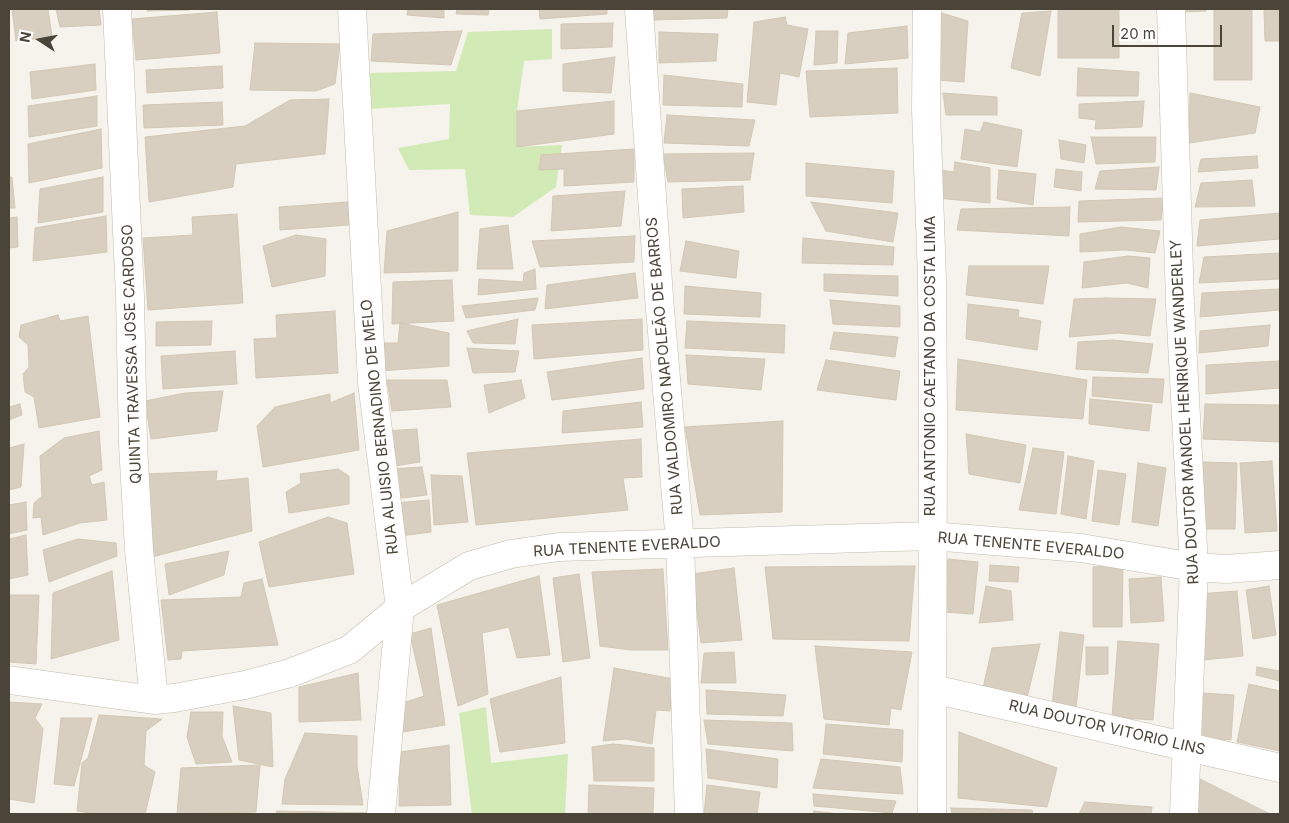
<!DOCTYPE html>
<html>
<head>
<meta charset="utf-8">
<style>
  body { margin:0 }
  #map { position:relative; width:1289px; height:823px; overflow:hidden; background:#f6f3ec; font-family:Inter,sans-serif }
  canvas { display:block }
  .frame { position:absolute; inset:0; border:10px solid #4b4439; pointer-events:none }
  .north { position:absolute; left:15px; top:15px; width:50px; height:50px; -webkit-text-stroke:4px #fff; paint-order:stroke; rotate:281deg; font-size:14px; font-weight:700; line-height:20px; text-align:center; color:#4b4439 }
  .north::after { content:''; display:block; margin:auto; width:18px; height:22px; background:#4b4439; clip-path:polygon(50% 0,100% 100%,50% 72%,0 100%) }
  .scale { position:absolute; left:1112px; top:25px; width:110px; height:22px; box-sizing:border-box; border:2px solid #4b4439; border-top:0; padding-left:6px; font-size:15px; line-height:18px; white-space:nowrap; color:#4b4439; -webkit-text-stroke:4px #fff; paint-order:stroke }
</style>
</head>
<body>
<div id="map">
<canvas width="1289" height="823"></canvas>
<div class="frame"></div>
<div class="north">N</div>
<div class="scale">20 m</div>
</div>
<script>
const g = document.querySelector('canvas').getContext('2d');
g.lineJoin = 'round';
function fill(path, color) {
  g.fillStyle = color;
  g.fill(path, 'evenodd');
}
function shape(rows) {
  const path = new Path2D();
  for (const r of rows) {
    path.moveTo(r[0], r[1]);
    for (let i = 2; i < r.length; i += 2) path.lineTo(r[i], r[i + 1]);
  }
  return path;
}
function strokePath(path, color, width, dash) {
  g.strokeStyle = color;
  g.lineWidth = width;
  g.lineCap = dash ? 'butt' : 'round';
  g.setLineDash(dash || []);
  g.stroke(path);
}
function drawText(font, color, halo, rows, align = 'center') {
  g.font = font + ' Inter,sans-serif';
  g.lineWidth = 4;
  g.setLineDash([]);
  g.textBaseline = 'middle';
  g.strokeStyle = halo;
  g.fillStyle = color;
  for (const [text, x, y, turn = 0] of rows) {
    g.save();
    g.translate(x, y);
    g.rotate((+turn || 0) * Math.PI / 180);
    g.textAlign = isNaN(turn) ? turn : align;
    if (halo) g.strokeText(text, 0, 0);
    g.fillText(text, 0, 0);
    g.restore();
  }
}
fill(shape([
  [552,29,552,59,524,61,517,111,517,147,562,145,556,187,513,217,470,215,465,169,409,170,398,148,449,139,450,104,367,109,368,73,456,71,468,32],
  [486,707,491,763,568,754,565,814,472,814,459,713]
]), '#d2eab5');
const building = shape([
  [12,9,48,9,52,37,16,41,12,9],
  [56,9,99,9,101,25,60,27,56,9],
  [147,9,189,9,189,10,147,11,147,9],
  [408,9,444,9,444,18,407,15,408,9],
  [457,9,489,9,488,15,456,14,457,9],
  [539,9,607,9,607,14,540,19,539,9],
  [654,9,728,9,727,18,654,20,654,9],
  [1058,9,1119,9,1119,58,1058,58,1058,9],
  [1181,9,1205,9,1206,11,1182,12,1181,9],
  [1214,9,1252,9,1252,80,1214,80,1214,9],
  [1264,9,1280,9,1280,41,1265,41,1264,9],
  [935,11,968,21,964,82,935,80,935,11],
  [1051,11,1040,76,1011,68,1022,13,1051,11],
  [217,12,220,53,136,60,132,19,217,12],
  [785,17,787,25,808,29,799,77,780,73,776,105,747,102,754,22,785,17],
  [613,23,612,47,561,49,561,24,613,23],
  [907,26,908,58,845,64,848,33,907,26],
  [462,31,451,65,371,61,373,34,462,31],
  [816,31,838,31,837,63,814,65,816,31],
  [659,32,718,34,716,61,659,63,659,32],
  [255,43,340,44,335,84,316,91,250,90,255,43],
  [615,57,611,93,563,91,563,64,615,57],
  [95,64,96,90,32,99,30,72,95,64],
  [222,66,223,88,147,93,146,70,222,66],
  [897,68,898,113,810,117,806,71,897,68],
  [1078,68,1139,72,1138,96,1077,96,1078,68],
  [664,75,743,84,742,107,663,105,664,75],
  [943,93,997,97,997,115,946,115,943,93],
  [1190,93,1260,107,1255,133,1189,143,1190,93],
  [97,96,97,126,29,137,28,106,97,96],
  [329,99,325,154,236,164,233,187,149,202,145,137,245,126,290,100,329,99],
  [614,101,614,134,517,147,517,111,614,101],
  [1144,101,1142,127,1095,129,1096,120,1079,118,1079,104,1144,101],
  [222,102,223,125,144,128,143,105,222,102],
  [667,115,755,120,749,146,664,143,667,115],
  [984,122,1022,130,1017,167,961,159,965,129,980,132,984,122],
  [101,129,102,168,29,183,28,144,101,129],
  [1091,137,1156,137,1155,162,1096,164,1091,137],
  [1059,140,1086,145,1084,163,1061,159,1059,140],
  [634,149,634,182,564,186,564,169,539,170,541,155,634,149],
  [754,153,750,180,668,182,663,154,754,153],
  [1257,156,1258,168,1198,172,1201,159,1257,156],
  [955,162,990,168,990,203,937,198,938,170,954,172,955,162],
  [806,163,894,171,892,203,806,196,806,163],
  [1159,167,1156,190,1095,189,1100,171,1159,167],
  [1056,169,1082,172,1081,191,1054,187,1056,169],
  [999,170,1036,174,1033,205,997,199,999,170],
  [9,177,12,177,15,208,9,208,9,177],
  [103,177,103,212,38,223,40,189,103,177],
  [1252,180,1255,206,1195,207,1201,183,1252,180],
  [743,186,744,212,683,218,682,189,743,186],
  [625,191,621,226,551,231,553,196,625,191],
  [1164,198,1161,220,1078,222,1079,201,1164,198],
  [348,202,349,225,280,230,279,207,348,202],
  [811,202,898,213,893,242,826,231,811,202],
  [1070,207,1069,236,957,230,961,209,1070,207],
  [458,212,458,271,384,273,387,231,458,212],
  [1280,213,1280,239,1197,246,1200,220,1280,213],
  [237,214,243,303,148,310,143,238,193,235,192,217,237,214],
  [106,216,107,252,33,261,35,228,106,216],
  [17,217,18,247,9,248,9,218,17,217],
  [508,225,513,269,477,269,480,229,508,225],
  [1121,227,1160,231,1155,253,1125,250,1080,252,1080,234,1121,227],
  [296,235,326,239,325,276,272,287,263,246,296,235],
  [635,236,634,262,540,267,532,241,635,236],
  [803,238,894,247,893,265,802,263,803,238],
  [686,241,739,251,736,278,680,271,686,241],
  [1280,253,1280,279,1199,283,1204,257,1280,253],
  [1128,256,1150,258,1148,288,1127,283,1082,288,1084,262,1128,256],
  [969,266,1049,266,1043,304,966,295,969,266],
  [535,269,536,289,478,295,479,279,523,282,524,273,535,269],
  [635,273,638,298,545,309,547,285,635,273],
  [824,274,898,276,898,296,824,291,824,274],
  [452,280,454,321,392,324,393,282,452,280],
  [685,286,761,293,760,317,684,314,685,286],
  [1280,289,1280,310,1200,317,1202,293,1280,289],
  [538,298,535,310,466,318,462,306,538,298],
  [1106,298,1156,299,1150,336,1118,333,1069,337,1074,299,1106,298],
  [830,300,900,306,900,327,833,324,830,300],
  [968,304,1019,310,1018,317,1041,321,1037,350,966,339,968,304],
  [335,311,338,373,256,378,254,339,277,338,276,315,335,311],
  [58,315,60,321,88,316,100,417,39,428,34,397,25,392,23,374,29,367,28,345,19,337,21,325,58,315],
  [518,319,515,344,473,343,467,331,518,319],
  [642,319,643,350,534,359,532,325,642,319],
  [212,321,211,345,156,346,156,322,212,321],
  [687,321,785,325,784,353,685,348,687,321],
  [400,323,449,333,449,366,380,371,378,343,398,343,400,323],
  [1270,325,1268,346,1199,353,1200,331,1270,325],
  [834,332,898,337,895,357,830,349,834,332],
  [1113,340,1153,344,1148,373,1076,369,1078,342,1113,340],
  [467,348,519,351,515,372,473,373,467,348],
  [235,351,237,384,163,389,161,356,235,351],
  [686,355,765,359,761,390,688,384,686,355],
  [642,358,644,389,552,400,547,372,642,358],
  [958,359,1087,380,1083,419,956,410,958,359],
  [826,360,900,371,896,400,817,390,826,360],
  [1280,361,1280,388,1206,394,1206,365,1280,361],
  [1093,377,1164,379,1162,403,1092,396,1093,377],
  [387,380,447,380,451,407,392,411,387,380],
  [521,380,525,398,489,413,484,385,521,380],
  [223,391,217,431,151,439,145,401,185,393,223,391],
  [354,393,359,450,263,467,257,426,275,407,330,394,330,403,354,393],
  [1090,399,1152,405,1149,431,1089,424,1090,399],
  [641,402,643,427,562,433,563,411,641,402],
  [20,404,22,415,9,420,9,407,20,404],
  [1205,404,1280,405,1280,442,1203,439,1205,404],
  [783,421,782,512,700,515,685,427,783,421],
  [417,429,420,462,388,467,383,431,417,429],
  [99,431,102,470,89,476,92,485,104,482,107,520,80,523,43,535,41,517,33,518,34,503,42,496,40,456,64,438,99,431],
  [966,434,1026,445,1020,483,969,474,966,434],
  [641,439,642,477,623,478,628,510,476,525,467,453,641,439],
  [24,444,21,487,9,490,9,448,24,444],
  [1033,448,1064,452,1056,514,1019,510,1033,448],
  [1068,456,1094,461,1086,519,1061,514,1068,456],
  [1272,461,1277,531,1245,533,1240,463,1272,461],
  [1203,462,1237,463,1235,529,1202,529,1203,462],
  [1138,463,1166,468,1158,526,1132,522,1138,463],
  [422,467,427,495,394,499,391,469,422,467],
  [338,469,349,476,349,504,289,513,286,492,301,483,300,474,338,469],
  [1098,470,1126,474,1119,525,1092,521,1098,470],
  [217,471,216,481,248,478,252,531,152,557,145,474,217,471],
  [431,475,462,476,468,522,434,525,431,475],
  [429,500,431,532,400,536,395,503,429,500],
  [26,502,27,530,9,534,9,505,26,502],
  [328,517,347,523,354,574,269,587,259,542,328,517],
  [26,535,28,575,9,579,9,539,26,535],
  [78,539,116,543,117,556,49,582,43,550,78,539],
  [229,551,224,575,169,595,165,564,229,551],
  [948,559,978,562,973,614,942,612,948,559],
  [990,565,1019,567,1018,582,989,581,990,565],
  [915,566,909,641,773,639,765,567,915,566],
  [1123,566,1122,627,1093,627,1093,567,1123,566],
  [734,568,742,640,701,643,692,574,734,568],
  [663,569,668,650,631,650,600,646,592,572,663,569],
  [112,571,119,640,51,659,53,593,112,571],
  [579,574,590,658,563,662,553,578,579,574],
  [539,576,550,655,517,658,509,627,482,633,488,694,458,706,437,605,539,576],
  [1161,577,1164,621,1131,623,1129,579,1161,577],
  [262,579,278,645,182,651,181,659,168,660,161,600,241,597,244,583,262,579],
  [986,586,1011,591,1013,620,979,623,986,586],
  [1269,586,1276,635,1253,639,1246,590,1269,586],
  [1237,591,1243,656,1203,660,1198,594,1237,591],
  [9,595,39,595,36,664,9,662,9,595],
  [431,628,445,725,397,733,397,705,424,696,410,634,431,628],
  [1060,632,1084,635,1076,708,1052,705,1060,632],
  [1118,641,1159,644,1153,720,1112,717,1118,641],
  [1040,644,1027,698,983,688,992,648,1040,644],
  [815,646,912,652,901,710,891,708,889,725,824,719,815,646],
  [1086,647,1108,647,1108,674,1086,675,1086,647],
  [734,652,736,683,701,683,704,653,734,652],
  [1257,667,1280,671,1280,681,1256,675,1257,667],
  [614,668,674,679,670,711,656,710,652,744,626,739,603,741,614,668],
  [358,673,361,720,299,722,299,687,358,673],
  [561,677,565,743,500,752,490,699,561,677],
  [1249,684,1280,691,1280,751,1237,742,1249,684],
  [706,690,786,695,783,716,707,714,706,690],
  [1202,693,1234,695,1231,740,1199,738,1202,693],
  [9,702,42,704,35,718,43,729,34,803,9,799,9,702],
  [233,706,271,713,273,767,239,760,233,706],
  [191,712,223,712,222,736,232,762,196,764,187,737,191,712],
  [99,715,162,719,146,731,144,765,155,772,145,814,97,814,77,811,82,763,88,758,99,715],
  [61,718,92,718,74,786,54,784,61,718],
  [704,720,792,723,793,751,708,744,704,720],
  [826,724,903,730,902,762,823,754,826,724],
  [959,732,1057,768,1047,807,958,798,959,732],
  [305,733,357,736,357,766,363,805,282,804,285,779,305,733],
  [613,744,654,748,654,781,594,781,592,747,613,744],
  [449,745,451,805,399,806,400,752,449,745],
  [706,749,778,759,777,788,708,778,706,749],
  [821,759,900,767,903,794,813,788,821,759],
  [260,765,256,812,177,814,181,768,260,765],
  [1200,779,1270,814,1198,814,1200,779],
  [589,785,654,788,653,814,588,814,589,785],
  [707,785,760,792,757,814,704,814,707,785],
  [813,794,896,801,892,813,814,806,813,794],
  [1085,802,1152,807,1151,814,1079,814,1085,802],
  [951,808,1032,810,1033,814,952,814,951,808],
  [277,811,369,813,276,814,277,811],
  [814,811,839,814,813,814,814,811]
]);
fill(building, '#d8cfc1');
strokePath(building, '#d3c7b4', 1);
const street = shape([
  [117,9,130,297,133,444,139,550,154,700],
  [352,9,372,382,400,608,381,814],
  [639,9,659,297,680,543,689,814],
  [927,9,926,109,932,279,933,416,932,814],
  [1171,9,1180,304,1194,567,1184,814],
  [9,680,154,700,174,698,245,685,290,673,349,650,400,608,469,566,511,554,559,547,931,536,1081,548,1194,567,1226,569,1280,565],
  [933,689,1280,768]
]);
strokePath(street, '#c2bbae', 29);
strokePath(street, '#fff', 28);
drawText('15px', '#4b4439', '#fff', [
  ["QUINTA TRAVESSA JOSE CARDOSO",132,354,-92],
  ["RUA VALDOMIRO NAPOLEÃO DE BARROS",665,366,-95],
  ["RUA ANTONIO CAETANO DA COSTA LIMA",930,366,-90],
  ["RUA DOUTOR MANOEL HENRIQUE WANDERLEY",1185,412,-93],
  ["RUA ALUISIO BERNADINO DE MELO",380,427,-96],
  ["RUA TENENTE EVERALDO",1031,546,5],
  ["RUA TENENTE EVERALDO",627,547,-3],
  ["RUA DOUTOR VITORIO LINS",1107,728,13]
]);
</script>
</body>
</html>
